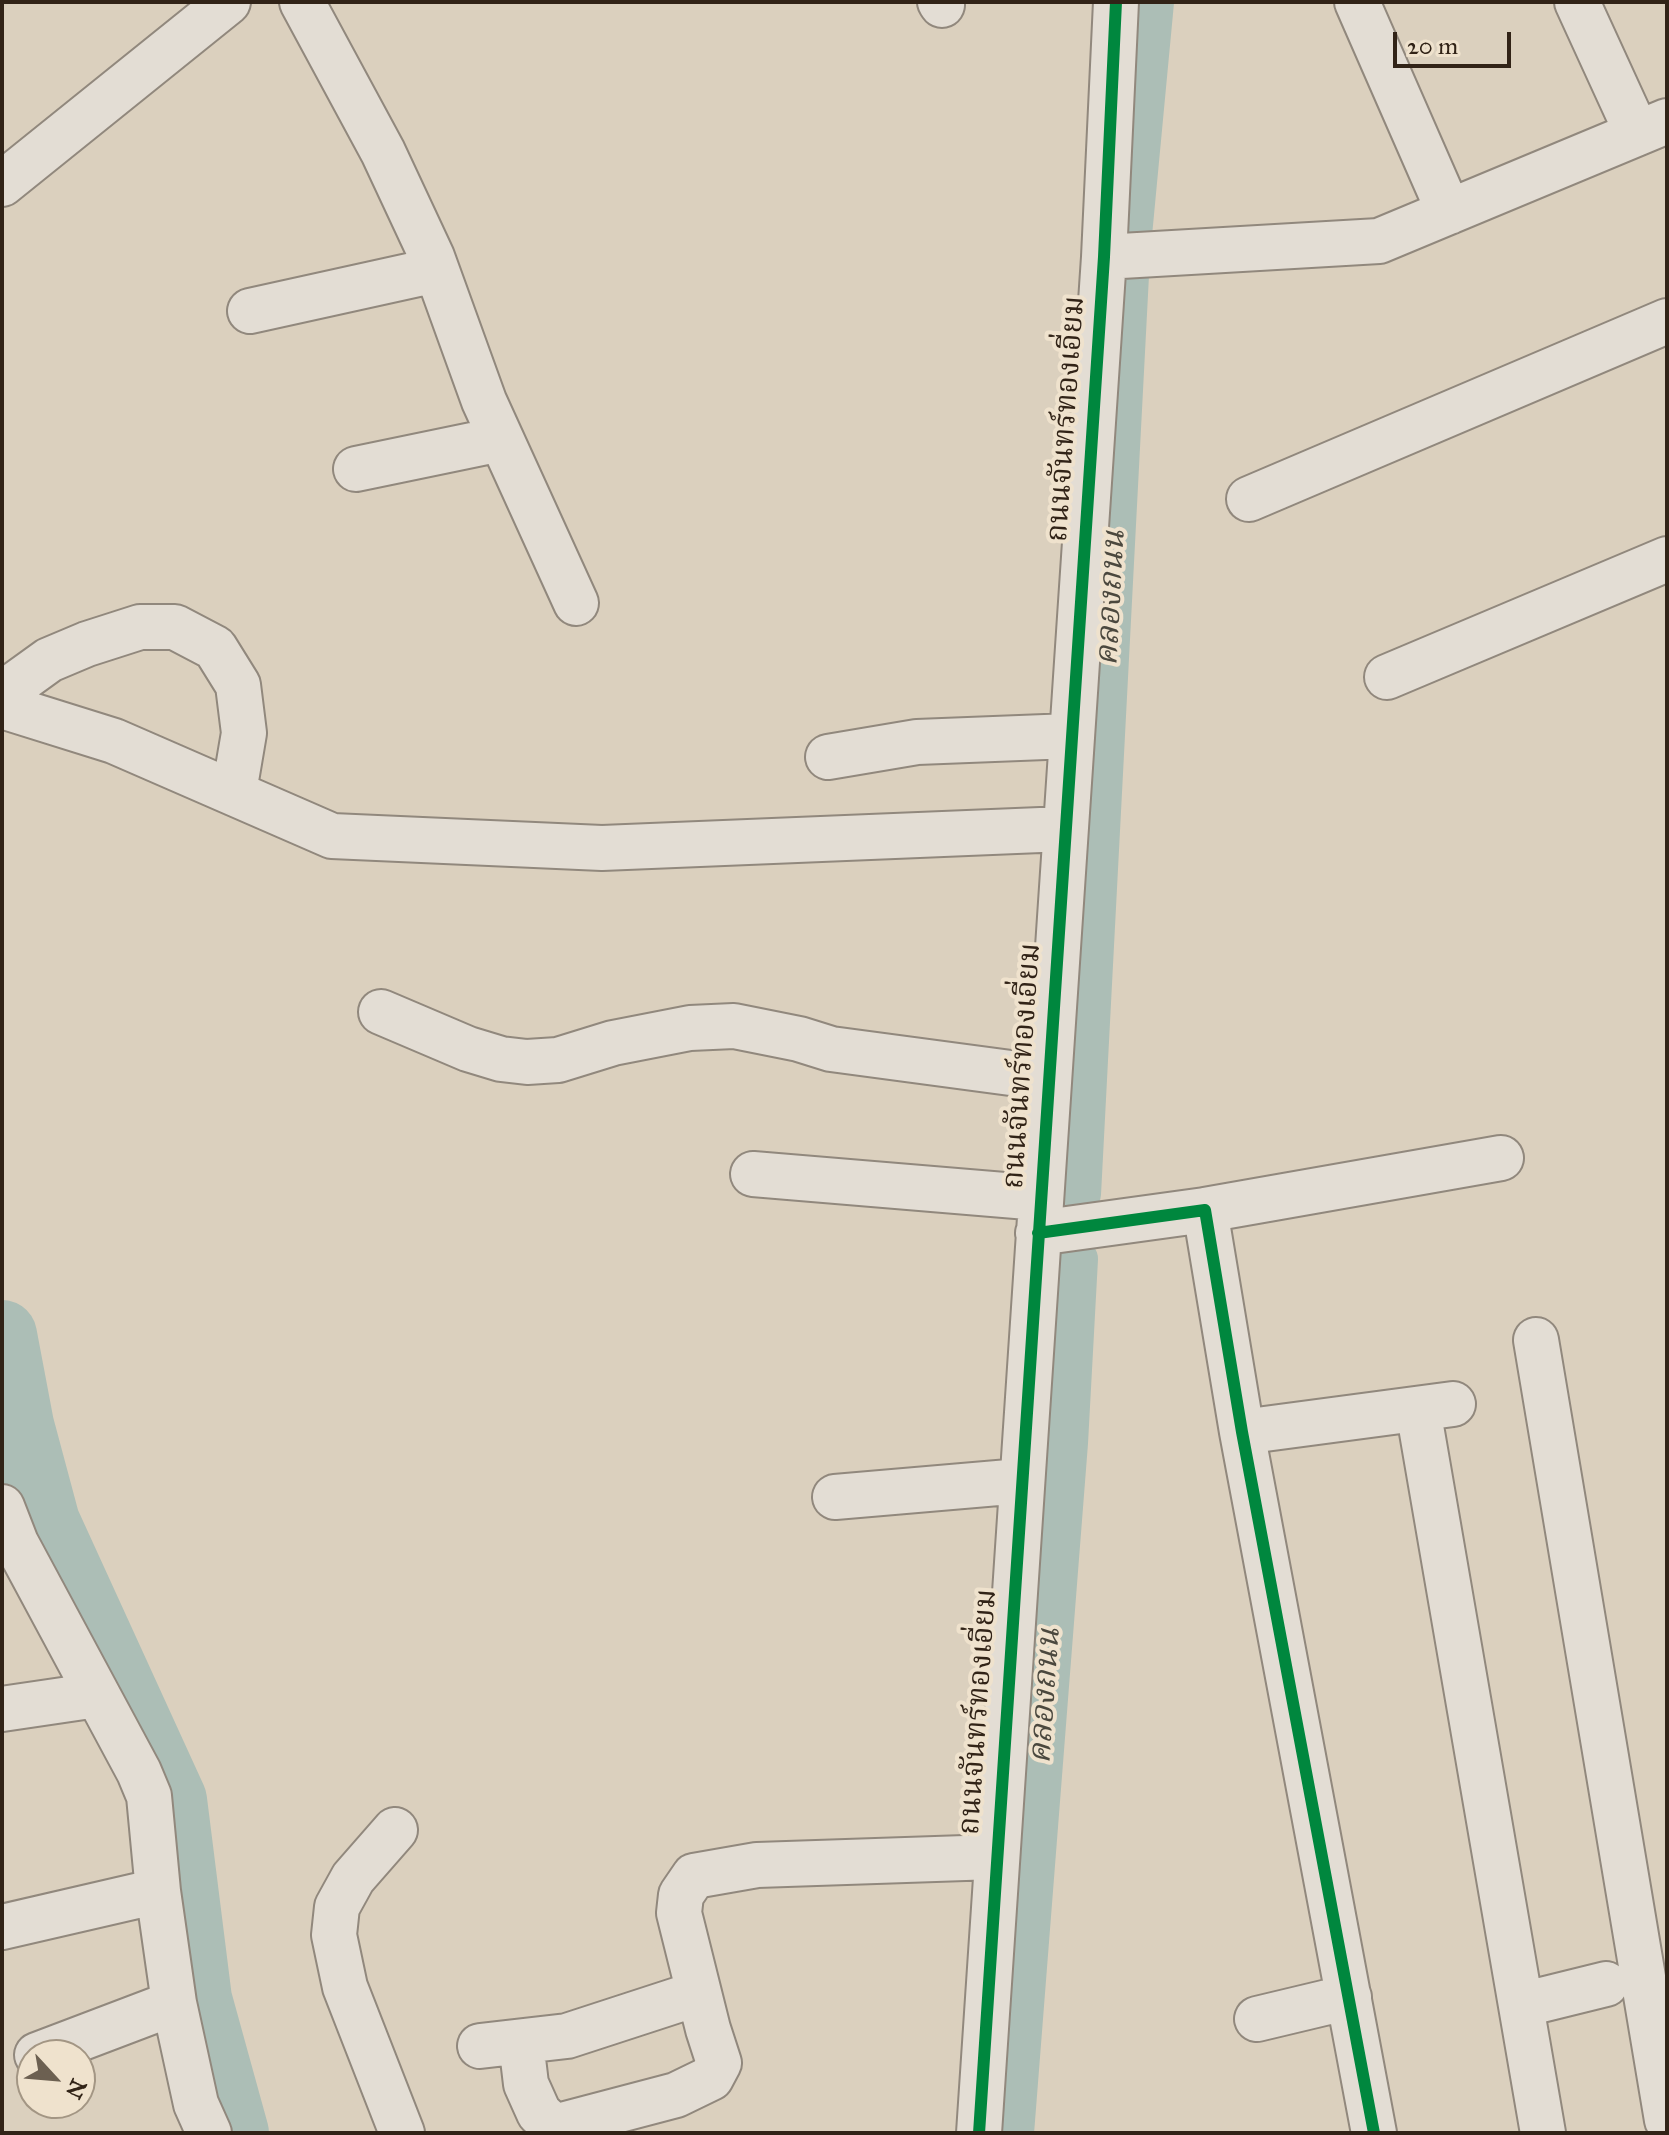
<!DOCTYPE html>
<html>
<head>
<meta charset="utf-8">
<style>
  body { margin:0 }
  #map { position:relative; width:1669px; height:2135px; overflow:hidden; background:#dbd0be; font-family:"IM FELL Great Primer",serif }
  canvas { display:block }
  .frame { position:absolute; inset:0; border:4px solid #312317; pointer-events:none }
  .north { position:absolute; left:16px; top:2039px; width:80px; height:80px; box-sizing:border-box; background:#efe2cd; border:2px solid #a39684; border-radius:50%; rotate:116deg; font-size:22px; font-weight:700; line-height:32px; text-align:center; color:#312317 }
  .north::after { content:''; display:block; margin:auto; width:28px; height:36px; background:#6c6051; clip-path:polygon(50% 0,100% 100%,50% 72%,0 100%) }
  .scale { position:absolute; left:1393px; top:32px; width:118px; height:36px; box-sizing:border-box; border:4px solid #312317; border-top:0; padding-left:10px; font-size:24px; line-height:28px; white-space:nowrap; color:#312317; -webkit-text-stroke:6px #efe2cd; paint-order:stroke }
</style>
</head>
<body>
<div id="map">
<canvas width="1669" height="2135"></canvas>
<div class="frame"></div>
<div class="north">N</div>
<div class="scale">20 m</div>
</div>
<script>
const g = document.querySelector('canvas').getContext('2d');
g.lineJoin = 'round';
function shape(rows) {
  const path = new Path2D();
  for (const r of rows) {
    path.moveTo(r[0], r[1]);
    for (let i = 2; i < r.length; i += 2) path.lineTo(r[i], r[i + 1]);
  }
  return path;
}
function strokePath(path, color, width, dash) {
  g.strokeStyle = color;
  g.lineWidth = width;
  g.lineCap = dash ? 'butt' : 'round';
  g.setLineDash(dash || []);
  g.stroke(path);
}
function drawText(font, color, halo, rows, align = 'center') {
  g.font = font + ' "IM FELL Great Primer","Noto Serif Thai",serif';
  g.lineWidth = 8;
  g.setLineDash([]);
  g.textBaseline = 'middle';
  g.strokeStyle = halo;
  g.fillStyle = color;
  for (const [text, x, y, turn = 0] of rows) {
    g.save();
    g.translate(x, y);
    g.rotate((+turn || 0) * Math.PI / 180);
    g.textAlign = isNaN(turn) ? turn : align;
    if (halo) g.strokeText(text, 0, 0);
    g.fillText(text, 0, 0);
    g.restore();
  }
}
strokePath(shape([
  [1081,1194,1130,256,1154,2],
  [1014,2133,1068,1443,1078,1259]
]), '#acbeb6', 40);
strokePath(shape([
  [2,1335,19,1425,45,1522,172,1800,197,1999,234,2133]
]), '#acbeb6', 70);
const minor = shape([
  [302,2,383,152,432,257,484,401,576,603],
  [940,2,942,5],
  [1357,2,1449,212],
  [1577,2,1637,133],
  [2,184,228,2],
  [1104,257,1379,241,1667,121],
  [250,311,436,270],
  [356,469,501,439],
  [1249,499,1667,321],
  [1387,677,1667,559],
  [2,694,49,660,87,644,140,627,175,627,215,648,238,685,244,733,234,792],
  [2,706,114,741,332,836,602,848,1065,829],
  [828,757,917,742,1071,736],
  [381,1012,468,1049,501,1059,527,1062,558,1060,613,1043,690,1028,734,1026,799,1039,831,1049,1048,1078],
  [753,1174,1040,1198],
  [1205,1210,1501,1158],
  [1038,1233,1205,1210,1242,1432,1374,2133],
  [1536,1340,1667,2120],
  [1418,1409,1543,2133],
  [1242,1432,1453,1404],
  [835,1497,1021,1481],
  [2,1507,16,1543,139,1772,149,1796,158,1891,174,2003,196,2104,209,2133],
  [2,1709,97,1695],
  [395,1830,353,1878,337,1907,334,1935,345,1987,402,2133],
  [2,1927,158,1891],
  [1521,2005,1606,1984],
  [1257,2019,1349,1997],
  [521,2042,526,2084,539,2113,551,2124,562,2125,676,2095,711,2078,719,2063,708,2029,679,1913,681,1895,694,1876,757,1865,995,1857],
  [480,2046,567,2036,699,1993],
  [37,2055,174,2003],
  [979,2133,1104,257,1116,2]
]);
strokePath(minor, '#91887d', 48);
strokePath(minor, '#e3ddd4', 44);
strokePath(shape([
  [1038,1233,1205,1210,1242,1432,1374,2133],
  [979,2133,1104,257,1116,2]
]), '#00873e', 12);
drawText('30px', '#312317', '#efe2cd', [
  ["ถนนจันทร์ทองเอี่ยม",1067,419,-86],
  ["ถนนจันทร์ทองเอี่ยม",1023,1066,-86],
  ["ถนนจันทร์ทองเอี่ยม",979,1712,-86]
]);
drawText('italic 32px', '#4b483e', '#efe2cd', [
  ["คลองถนน",1112,598,-87],
  ["คลองถนน",1046,1696,-86]
]);
</script>
</body>
</html>
